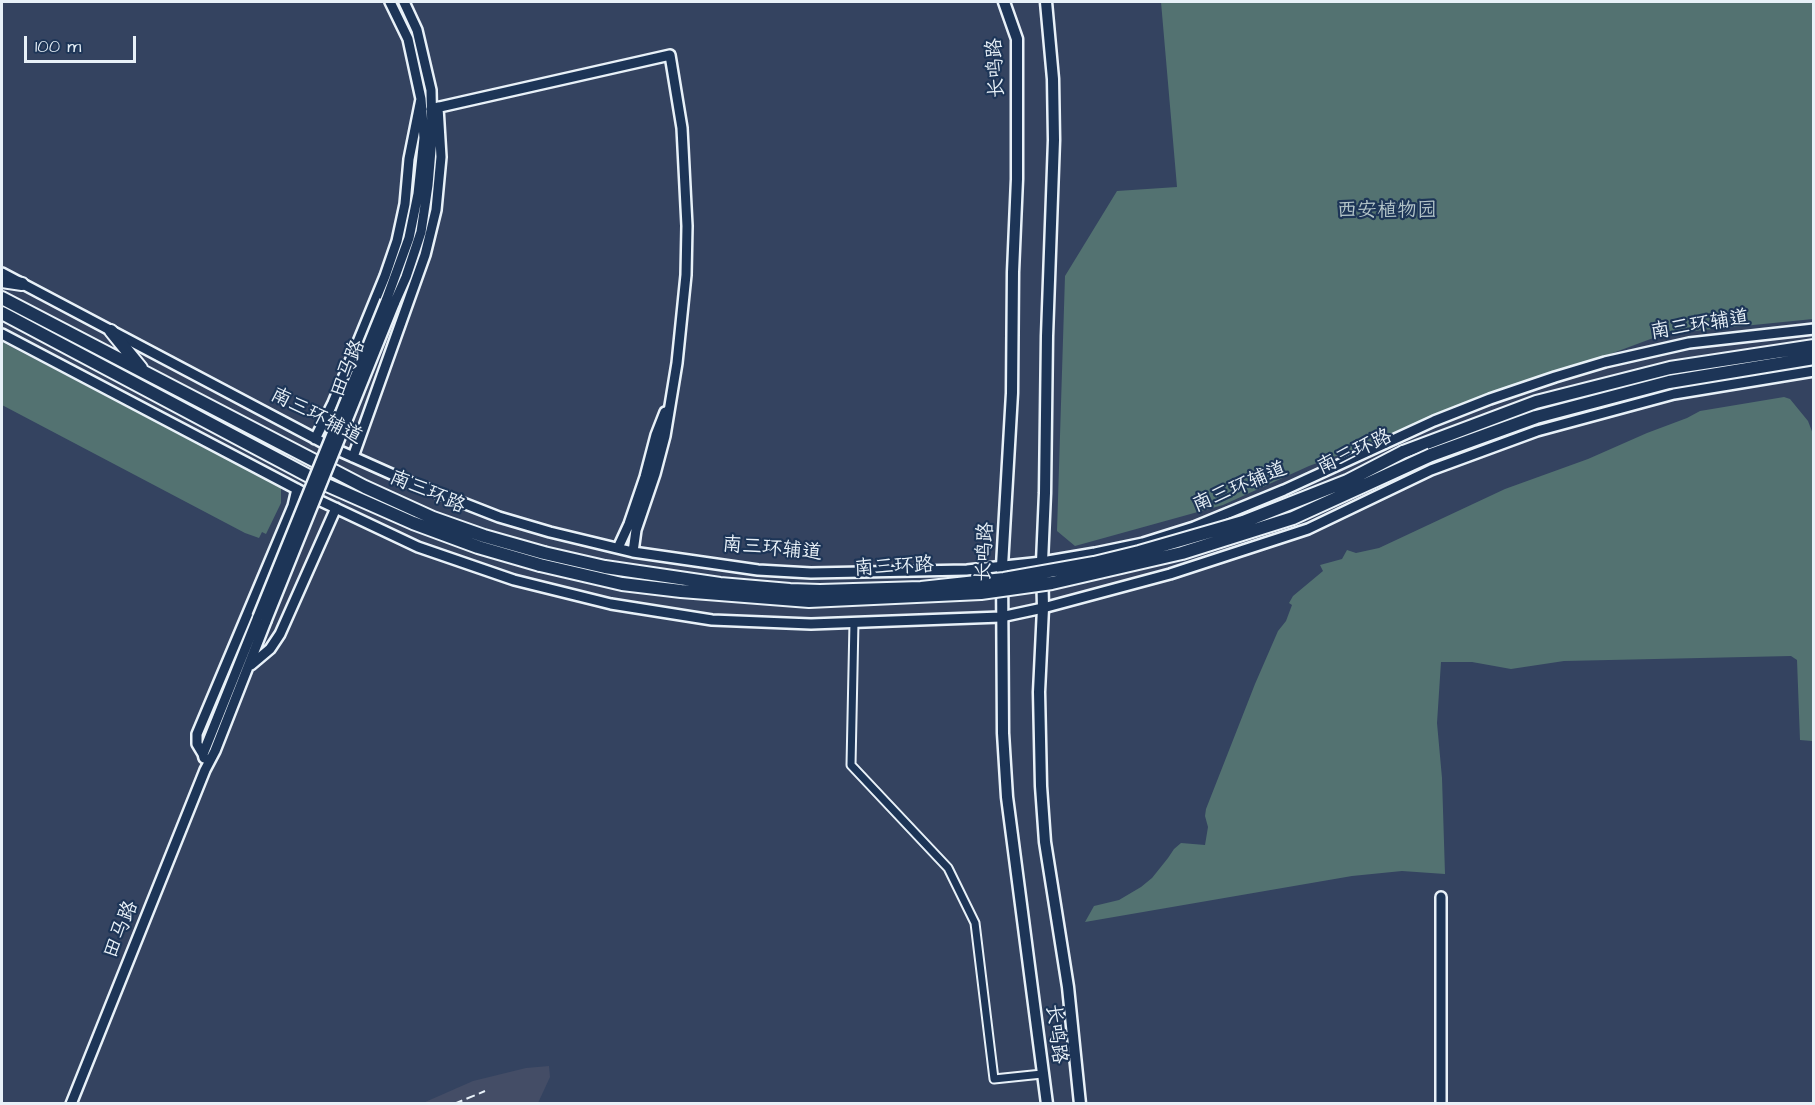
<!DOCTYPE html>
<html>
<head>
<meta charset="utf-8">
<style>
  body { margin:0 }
  #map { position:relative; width:1815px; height:1105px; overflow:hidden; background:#344360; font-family:"Architects Daughter",sans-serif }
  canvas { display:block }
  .frame { position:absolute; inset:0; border:3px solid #e8f1f8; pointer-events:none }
  .scale { position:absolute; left:24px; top:36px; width:112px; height:27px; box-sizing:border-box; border:3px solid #e8f1f8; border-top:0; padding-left:8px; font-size:18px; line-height:21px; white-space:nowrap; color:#e8f1f8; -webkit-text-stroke:4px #1d3557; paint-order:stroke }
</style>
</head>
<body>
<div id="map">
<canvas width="1815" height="1105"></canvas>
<div class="frame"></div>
<div class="scale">100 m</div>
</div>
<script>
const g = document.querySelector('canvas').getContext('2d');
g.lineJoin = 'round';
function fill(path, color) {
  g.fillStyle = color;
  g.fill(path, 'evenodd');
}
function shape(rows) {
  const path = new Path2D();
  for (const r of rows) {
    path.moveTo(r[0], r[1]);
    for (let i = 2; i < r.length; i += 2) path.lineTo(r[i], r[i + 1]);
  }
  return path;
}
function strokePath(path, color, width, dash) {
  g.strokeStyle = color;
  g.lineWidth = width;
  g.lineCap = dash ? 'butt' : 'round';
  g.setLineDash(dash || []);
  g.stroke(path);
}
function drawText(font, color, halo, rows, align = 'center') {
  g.font = font + ' "Architects Daughter","LXGW WenKai TC",sans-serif';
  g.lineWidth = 4.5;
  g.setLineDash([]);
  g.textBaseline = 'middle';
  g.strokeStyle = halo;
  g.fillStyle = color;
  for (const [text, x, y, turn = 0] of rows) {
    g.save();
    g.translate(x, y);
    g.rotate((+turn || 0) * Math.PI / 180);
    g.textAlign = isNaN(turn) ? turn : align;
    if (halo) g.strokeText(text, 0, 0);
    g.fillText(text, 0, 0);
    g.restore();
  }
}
fill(shape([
  [549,1066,550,1077,538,1103,423,1103,473,1081,526,1068]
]), '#444d66');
fill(shape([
  [1161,2,1813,2,1813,319,1664,334,1309,466,1223,505,1075,546,1057,531,1065,276,1117,191,1177,187],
  [2,342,281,487,281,503,266,534,262,532,259,538,245,533,2,405],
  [1784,397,1790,399,1808,421,1813,434,1813,835,1812,741,1800,740,1797,660,1791,656,1564,661,1511,669,1472,662,1441,662,1437,723,1442,778,1445,874,1402,871,1352,876,1085,922,1094,906,1119,900,1141,887,1152,878,1168,858,1174,849,1181,843,1205,845,1208,827,1205,816,1206,809,1255,684,1278,631,1286,621,1292,605,1289,603,1293,596,1323,571,1320,565,1342,559,1347,550,1356,553,1379,548,1505,489,1588,459,1647,433,1687,418,1700,411]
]), '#537271');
const street = shape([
  [854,622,851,765,948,868,975,923,994,1079,1042,1074]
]);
const secondary = shape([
  [431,109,670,55,682,128,687,226,686,275,677,363,665,436,655,474,636,530,633,552],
  [2,273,333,448,407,481,499,517,550,532,633,552,758,570,811,573,967,570,1042,562,1095,553,1143,543,1194,527,1284,490,1434,421,1490,399,1555,377,1605,362,1689,343,1814,329],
  [386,301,409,238,418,194,424,138,421,99,408,39,390,2],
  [394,304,406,277,421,232,428,185,432,138,431,90,417,30,404,2],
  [2,334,310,496,418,547,514,580,611,604,712,620,811,624,1001,617,1043,608,1170,574,1308,529,1431,470,1537,431,1674,394,1814,371],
  [315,439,333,403,385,276,397,241,405,204,409,159,421,99],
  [353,457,425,255,436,210,441,157,438,107],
  [618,548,629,524,645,477,656,435,665,412],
  [251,665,270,649,280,634,336,508],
  [203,754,197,744,197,734,293,506,297,489],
  [204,758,203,754,258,617],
  [1441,897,1441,1104],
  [71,1104,205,770,215,751,266,621]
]);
const primary = shape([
  [1004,2,1017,39,1017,179,1013,272,1012,393,1002,566,1003,733,1007,797,1047,1104],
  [1046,2,1053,79,1054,140,1047,336,1045,493,1042,562,1043,608,1039,692,1041,786,1045,842,1068,987,1080,1104]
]);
const highway = shape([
  [2,281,22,284],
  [2,298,365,487,433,518,484,536,544,553],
  [2,313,320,482,413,523,478,547,540,565],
  [111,331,141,368],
  [1403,452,1536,402,1670,368,1814,346],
  [1431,455,1536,417,1669,382,1814,358]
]);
strokePath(street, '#e8f1f8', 11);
strokePath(secondary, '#e8f1f8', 14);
strokePath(primary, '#e8f1f8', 15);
strokePath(highway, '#e8f1f8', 16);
strokePath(street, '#1d3557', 7);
strokePath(secondary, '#1d3557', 9);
strokePath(primary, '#1d3557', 10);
strokePath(highway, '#1d3557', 12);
strokePath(shape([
  [454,1104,485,1091]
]), '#e8f1f8', 2, [9, 4.5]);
const secondaryBridge = shape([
  [258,617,386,301],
  [266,621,394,304]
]);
const highwayBridge = shape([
  [544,553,605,567,720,584,790,590,820,591,921,588,1004,579,1094,563,1139,552,1243,522,1347,481,1403,452],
  [540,565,622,584,681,591,809,601,981,593,1052,583,1182,553,1293,518,1431,455]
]);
strokePath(secondaryBridge, '#e8f1f8', 14, []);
strokePath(highwayBridge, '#e8f1f8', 16, []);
strokePath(secondaryBridge, '#1d3557', 9);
strokePath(highwayBridge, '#1d3557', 12);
drawText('20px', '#e8f1f8', '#1d3557', [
  ["长鸣路",997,68,-93],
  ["南三环辅道",1700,326,-9],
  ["田马路",349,369,-68],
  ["南三环辅道",316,417,27],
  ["南三环路",1355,453,-25],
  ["南三环辅道",1240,488,-23],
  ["南三环路",427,493,23],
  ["南三环辅道",772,550,5],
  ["长鸣路",986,552,-87],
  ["南三环路",894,568,-3],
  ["田马路",122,930,-68],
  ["长鸣路",1055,1034,83]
]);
drawText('20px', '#b4c5c9', '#1d3557', [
  ["西安植物园",1387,212]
]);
</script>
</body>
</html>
